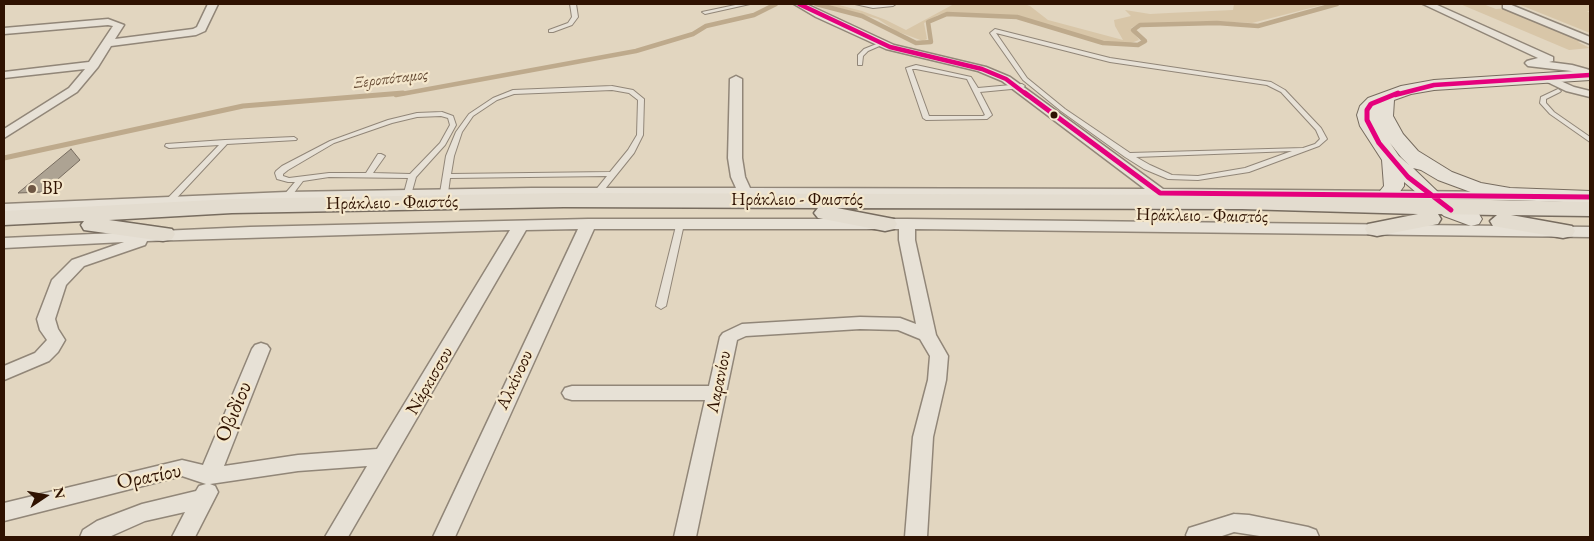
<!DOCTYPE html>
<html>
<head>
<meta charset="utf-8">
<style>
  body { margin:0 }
  #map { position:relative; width:1594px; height:541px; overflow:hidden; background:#e2d6c0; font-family:"EB Garamond",serif }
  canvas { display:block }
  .frame { position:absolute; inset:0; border:5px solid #2f1201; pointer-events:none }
  .north { position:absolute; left:20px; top:471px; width:50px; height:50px; -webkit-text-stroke:4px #f5e8cd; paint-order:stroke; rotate:78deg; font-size:14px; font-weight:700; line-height:20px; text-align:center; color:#2f1201 }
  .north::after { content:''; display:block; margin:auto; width:18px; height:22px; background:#2f1201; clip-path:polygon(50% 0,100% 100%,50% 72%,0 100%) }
</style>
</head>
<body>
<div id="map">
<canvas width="1594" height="541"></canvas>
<div class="frame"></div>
<div class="north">N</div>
</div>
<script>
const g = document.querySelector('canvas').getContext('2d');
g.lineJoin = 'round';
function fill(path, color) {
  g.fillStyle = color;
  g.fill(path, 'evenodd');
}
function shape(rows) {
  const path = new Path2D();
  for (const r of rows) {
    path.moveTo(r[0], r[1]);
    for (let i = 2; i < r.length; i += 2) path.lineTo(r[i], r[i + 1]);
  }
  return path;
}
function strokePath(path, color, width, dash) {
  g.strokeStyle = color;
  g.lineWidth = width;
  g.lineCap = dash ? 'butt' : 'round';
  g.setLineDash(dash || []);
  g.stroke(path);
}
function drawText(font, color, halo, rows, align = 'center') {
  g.font = font + ' "EB Garamond",serif';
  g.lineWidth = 4.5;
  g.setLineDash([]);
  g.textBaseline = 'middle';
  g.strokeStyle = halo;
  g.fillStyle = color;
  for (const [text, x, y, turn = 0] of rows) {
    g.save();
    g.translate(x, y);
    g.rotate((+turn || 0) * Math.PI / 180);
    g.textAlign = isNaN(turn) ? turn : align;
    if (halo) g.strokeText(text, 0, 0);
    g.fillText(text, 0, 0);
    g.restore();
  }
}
fill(shape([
  [825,4,835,4,862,11,886,20,906,30,954,4,1024,4,1030,6,1048,20,1123,40,1115,26,1114,20,1131,16,1125,10,1150,14,1169,13,1233,10,1234,4,1326,4,1252,23,1210,21,1139,24,1131,28,1139,40,1131,43,1103,42,1018,16,949,13,938,15,924,23,927,39,923,41,896,31,878,19],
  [1460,4,1483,4,1496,9,1508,8,1587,41,1578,42,1590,48,1569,50],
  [1518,4,1590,4,1590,11,1587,11,1590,13,1590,33]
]), '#d8c6a8');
strokePath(shape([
  [816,4,862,16,916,43,931,42,928,22,947,14,1017,17,1103,43,1138,45,1145,41,1133,30,1140,25,1217,23,1258,26,1337,4],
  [396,95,636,51,693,34,706,26,754,15,776,4]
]), '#beaa8c', 4.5);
strokePath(shape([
  [4,158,243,106,403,93]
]), '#beaa8c', 5);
const building = shape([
  [71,149,80,160,43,192,18,193,71,149]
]);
fill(building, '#ada393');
strokePath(building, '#776c5f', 1);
const service = shape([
  [570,4,576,4,578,17,572,25,553,32,549,32,549,30,568,23,572,17,570,4],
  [740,4,750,4,705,14,702,12,740,4],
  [855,4,896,4,893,6,873,8,855,4],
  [995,29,1110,58,1271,82,1285,90,1321,128,1327,139,1319,146,1249,172,1198,180,1168,179,1144,169,1125,157,1061,111,1023,80,990,33,995,29],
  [996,33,1110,62,1267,85,1281,92,1316,130,1320,139,1315,144,1303,148,1130,153,1065,109,1027,78,996,33],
  [1292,151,1245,168,1198,176,1172,175,1150,165,1136,157,1292,151],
  [879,43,884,44,868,51,863,56,862,65,858,65,858,55,864,49,879,43],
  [916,65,971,77,978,88,1022,84,1025,86,1022,88,980,92,992,115,987,119,926,120,923,118,906,68,916,65],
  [912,69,916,69,967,79,985,115,983,116,929,116,912,69],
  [612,86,633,90,644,99,643,135,634,153,601,194,598,194,594,192,607,176,450,178,448,193,444,195,440,193,446,156,456,132,469,114,493,98,513,90,612,86],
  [612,90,629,93,638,100,637,135,628,150,610,172,451,174,454,156,462,132,473,116,497,100,514,94,612,90],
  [1558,89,1561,91,1560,92,1546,99,1546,103,1554,112,1590,137,1590,142,1550,114,1540,103,1541,97,1558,89],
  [442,112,453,116,456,125,445,145,416,177,411,195,405,195,404,193,408,178,329,177,303,181,290,198,284,198,283,196,295,182,288,182,277,179,275,173,276,171,282,166,330,141,388,120,417,113,442,112],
  [441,116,448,118,450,125,440,143,410,174,373,173,385,156,381,154,378,154,366,173,329,173,289,178,283,176,283,174,288,170,334,143,392,123,417,117,441,116],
  [294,137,297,139,296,140,227,144,172,203,166,203,165,201,219,145,169,148,165,146,166,144,225,140,294,137],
  [677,222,680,222,684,224,666,306,661,309,656,306,677,222]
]);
const minor = shape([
  [208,4,218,4,205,31,196,35,111,46,98,67,77,92,4,138,4,129,69,88,85,69,4,78,4,72,89,62,113,26,108,25,4,34,4,28,108,19,124,25,115,39,193,29,197,27,208,4],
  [794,4,806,4,894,45,986,67,1010,77,1163,189,1511,192,1518,196,1511,200,532,196,287,200,4,212,4,204,287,192,532,188,736,188,731,177,728,158,730,79,736,76,742,79,742,158,745,177,750,188,1145,189,1002,81,978,71,886,49,816,17,794,4],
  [1423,4,1435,4,1553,57,1553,61,1549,62,1572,65,1590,70,1590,77,1571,71,1528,66,1525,63,1527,61,1538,58,1423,4],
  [1503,4,1509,4,1590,37,1590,44,1503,8,1503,4],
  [1545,74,1574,87,1590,91,1590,97,1566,91,1541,79,1541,75,1545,74],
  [588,219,907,219,1590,227,1590,237,915,229,915,240,936,335,948,356,946,380,933,437,927,537,905,537,913,437,928,380,930,356,920,339,898,330,860,329,746,336,737,340,696,537,674,537,705,400,572,400,565,398,562,393,565,388,572,386,709,386,720,337,723,333,742,324,860,317,900,318,916,324,899,240,899,229,594,229,455,537,433,537,578,229,526,230,348,537,325,537,367,466,298,471,210,484,215,486,218,492,195,537,172,537,185,512,145,521,109,537,80,537,83,530,97,521,142,504,196,491,199,486,206,484,182,476,4,521,4,503,182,460,203,465,252,349,255,345,261,343,267,345,270,349,224,466,298,455,377,449,510,230,147,241,145,245,84,266,66,285,55,319,58,329,65,340,58,352,49,361,4,380,4,366,35,353,47,340,40,330,37,319,52,280,72,260,124,242,4,248,4,238,250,227,588,219],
  [1234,514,1249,515,1308,527,1316,530,1319,537,1266,537,1234,532,1219,537,1187,537,1186,535,1189,528,1234,514]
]);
const secondary = shape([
  [1590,70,1590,80,1434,90,1411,94,1394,100,1393,116,1403,134,1418,151,1452,172,1481,183,1510,188,1590,191,1590,203,1510,200,1476,194,1438,180,1421,170,1413,168,1438,192,1460,206,1479,214,1482,219,1479,224,1471,226,1444,216,1404,182,1404,186,1394,200,1387,202,1380,200,1376,196,1384,186,1382,160,1360,126,1357,115,1360,106,1368,98,1401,86,1434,80,1590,70],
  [1390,143,1401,157,1409,165,1399,156,1390,143]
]);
const primary = shape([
  [564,193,1242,195,1590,202,1590,216,1511,215,1572,226,1575,231,1572,236,1563,238,1493,226,1490,221,1497,215,1438,214,1441,219,1438,224,1377,236,1368,234,1365,229,1368,224,1418,214,1242,209,837,208,894,219,897,224,894,229,885,231,818,218,814,213,818,208,564,207,232,213,109,220,172,229,175,234,172,239,163,241,84,230,81,225,84,221,4,225,4,211,232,199,564,193]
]);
strokePath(service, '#918678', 2);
strokePath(minor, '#918678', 3);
strokePath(secondary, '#776c5f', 2);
strokePath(primary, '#776c5f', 3);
fill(service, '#e7e1d6');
fill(minor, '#e7e1d6');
fill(secondary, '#e7e1d6');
fill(primary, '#e3dccf');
strokePath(shape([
  [799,4,890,47,982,69,1006,79,1027,95],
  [1395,95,1434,85,1590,75]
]), '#e5007d', 4.5);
strokePath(shape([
  [1025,93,1160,193,1590,197],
  [1398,93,1371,104,1367,110,1367,120,1379,143,1408,177,1451,210]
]), '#e5007d', 5);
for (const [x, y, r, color] of [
  [1054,115,4.5,"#2f1201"],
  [32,189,5,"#6e5744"]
]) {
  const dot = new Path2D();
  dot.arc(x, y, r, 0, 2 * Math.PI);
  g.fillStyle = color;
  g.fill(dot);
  strokePath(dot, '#f5e8cd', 2);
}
drawText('italic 16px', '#624730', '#f5e8cd', [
  ["Ξεροπόταμος",391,79,-7]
]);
drawText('18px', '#2f1201', '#f5e8cd', [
  ["BP",42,189]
], 'left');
drawText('18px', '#2f1201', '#f5e8cd', [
  ["Ηράκλειο - Φαιστός",797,200],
  ["Ηράκλειο - Φαιστός",392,203,-1],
  ["Ηράκλειο - Φαιστός",1202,216,1],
  ["Αλκίνοου",515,380,-65],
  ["Νάρκισσου",430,381,-60],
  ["Λαρανίου",719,382,-78]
]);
drawText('21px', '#2f1201', '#f5e8cd', [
  ["Οβιδίου",234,412,-67],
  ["Ορατίου",149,477,-11]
]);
</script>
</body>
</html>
